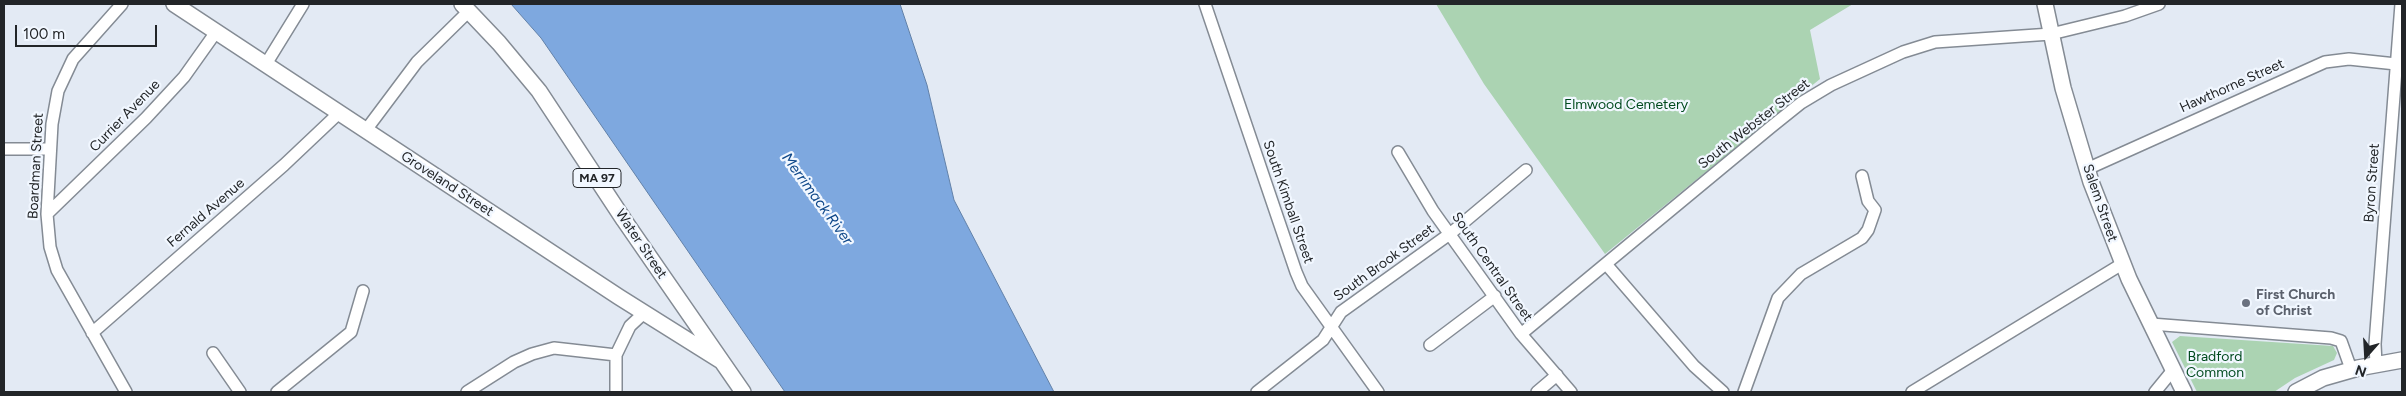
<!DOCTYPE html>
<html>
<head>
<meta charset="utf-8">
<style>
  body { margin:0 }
  #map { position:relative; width:2406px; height:396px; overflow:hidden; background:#e3eaf4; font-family:Figtree,sans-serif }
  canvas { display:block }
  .frame { position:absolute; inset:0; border:5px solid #222528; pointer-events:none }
  .north { position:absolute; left:2341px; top:331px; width:50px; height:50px; -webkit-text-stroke:4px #f1f7ff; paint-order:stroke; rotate:199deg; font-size:14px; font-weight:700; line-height:20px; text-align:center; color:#222528 }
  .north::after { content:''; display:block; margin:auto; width:18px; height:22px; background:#222528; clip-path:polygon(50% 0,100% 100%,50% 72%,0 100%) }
  .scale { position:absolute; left:15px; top:25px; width:142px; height:22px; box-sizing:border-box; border:2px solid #222528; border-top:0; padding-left:6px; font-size:15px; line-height:18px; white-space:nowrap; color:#222528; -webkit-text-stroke:4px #f1f7ff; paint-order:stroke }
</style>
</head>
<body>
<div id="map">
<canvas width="2406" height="396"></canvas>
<div class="frame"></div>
<div class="north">N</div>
<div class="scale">100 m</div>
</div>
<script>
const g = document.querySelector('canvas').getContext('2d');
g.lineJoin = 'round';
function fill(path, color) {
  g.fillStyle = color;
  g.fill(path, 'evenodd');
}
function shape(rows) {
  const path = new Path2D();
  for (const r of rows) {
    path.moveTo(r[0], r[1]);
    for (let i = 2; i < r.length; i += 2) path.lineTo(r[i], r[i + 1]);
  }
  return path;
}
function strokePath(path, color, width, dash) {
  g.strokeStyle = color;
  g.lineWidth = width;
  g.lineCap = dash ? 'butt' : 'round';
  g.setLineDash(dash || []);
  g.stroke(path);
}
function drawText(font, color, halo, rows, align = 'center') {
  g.font = font + ' Figtree,sans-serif';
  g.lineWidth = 4.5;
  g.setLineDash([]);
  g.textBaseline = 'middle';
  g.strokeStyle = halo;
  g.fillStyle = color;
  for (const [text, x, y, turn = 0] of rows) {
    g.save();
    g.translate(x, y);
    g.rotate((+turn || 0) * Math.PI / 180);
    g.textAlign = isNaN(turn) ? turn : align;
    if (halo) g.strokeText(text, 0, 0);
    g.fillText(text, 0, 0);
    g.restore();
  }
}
fill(shape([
  [1436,4,1853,4,1810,30,1820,79,1605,254,1484,84],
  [2180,336,2333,346,2337,353,2334,360,2295,378,2274,392,2197,392,2172,342]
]), '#abd3b2');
const water = shape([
  [511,4,900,4,927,85,954,200,1054,392,785,392,541,38,511,4]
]);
fill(water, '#7ea8df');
strokePath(water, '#6281a8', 1);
const minor = shape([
  [122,4,73,59,58,91,52,124,47,214,50,247,57,270,126,392],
  [1205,4,1296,272,1302,286,1378,392],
  [266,64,303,4],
  [366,130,417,62,469,11],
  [4,149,50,149],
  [1398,152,1433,211,1521,334,1571,392],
  [2087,169,2325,62,2349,59,2396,64],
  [47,214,146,118,184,77,216,32],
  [1606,264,1694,366,1723,392],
  [2151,324,2331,338,2341,341,2351,369],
  [92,333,284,165,339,113],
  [1521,334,1771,127,1801,103,1831,85,1903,52,1935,42,2051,34,2125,16,2159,4],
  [1430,345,1495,296],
  [213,353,240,392],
  [2376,364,2375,344,2401,4],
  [277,392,351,332,363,291],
  [467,392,514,362,532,354,554,348,616,355],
  [616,392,616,355,630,326,644,313],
  [1257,392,1323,340,1341,312,1451,233,1526,170],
  [1537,392,1557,375],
  [1744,392,1778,298,1801,274,1862,238,1868,230,1875,210,1868,201,1862,176],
  [1912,392,2122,264],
  [2155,392,2173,370]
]);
const major = shape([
  [174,4,619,297,721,361],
  [462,4,499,43,539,91,624,220,743,392],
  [2045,4,2063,88,2091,182,2129,279,2184,392],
  [2296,392,2323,378,2358,368,2402,360]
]);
strokePath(minor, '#848b94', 14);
strokePath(major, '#848b94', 18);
strokePath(minor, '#fff', 11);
strokePath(major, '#fff', 15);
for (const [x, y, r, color] of [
  [2246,303,5,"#6b7280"]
]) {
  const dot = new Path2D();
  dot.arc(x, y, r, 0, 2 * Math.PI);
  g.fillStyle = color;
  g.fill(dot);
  strokePath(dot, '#f1f7ff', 2);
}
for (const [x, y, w] of [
  [597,178,48]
]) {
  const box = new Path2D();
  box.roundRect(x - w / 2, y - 9.5, w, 19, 4);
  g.fillStyle = '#f1f7ff';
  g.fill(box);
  strokePath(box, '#222528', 1);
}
drawText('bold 12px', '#222528', null, [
  ["MA 97",597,178]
]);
drawText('14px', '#222528', '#f1f7ff', [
  ["Hawthorne Street",2232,86,-24],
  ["Currier Avenue",125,116,-46],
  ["South Webster Street",1754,124,-38],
  ["Boardman Street",36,166,-87],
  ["Byron Street",2372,183,-86],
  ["Groveland Street",447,184,33],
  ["South Kimball Street",1288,202,71],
  ["Salem Street",2100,203,71],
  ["Fernald Avenue",206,213,-41],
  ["Water Street",641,244,56],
  ["South Brook Street",1384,263,-36],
  ["South Central Street",1492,267,55]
]);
drawText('14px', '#004a1e', '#f1f7ff', [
  ["Elmwood Cemetery",1626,105],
  ["Bradford",2215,357],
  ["Common",2215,373]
]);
drawText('bold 14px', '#5b616d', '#f1f7ff', [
  ["First Church",2256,295],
  ["of Christ",2256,311]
], 'left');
drawText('italic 15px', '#0e4789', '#f1f7ff', [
  ["Merrimack River",817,199,54]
]);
</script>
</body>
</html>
